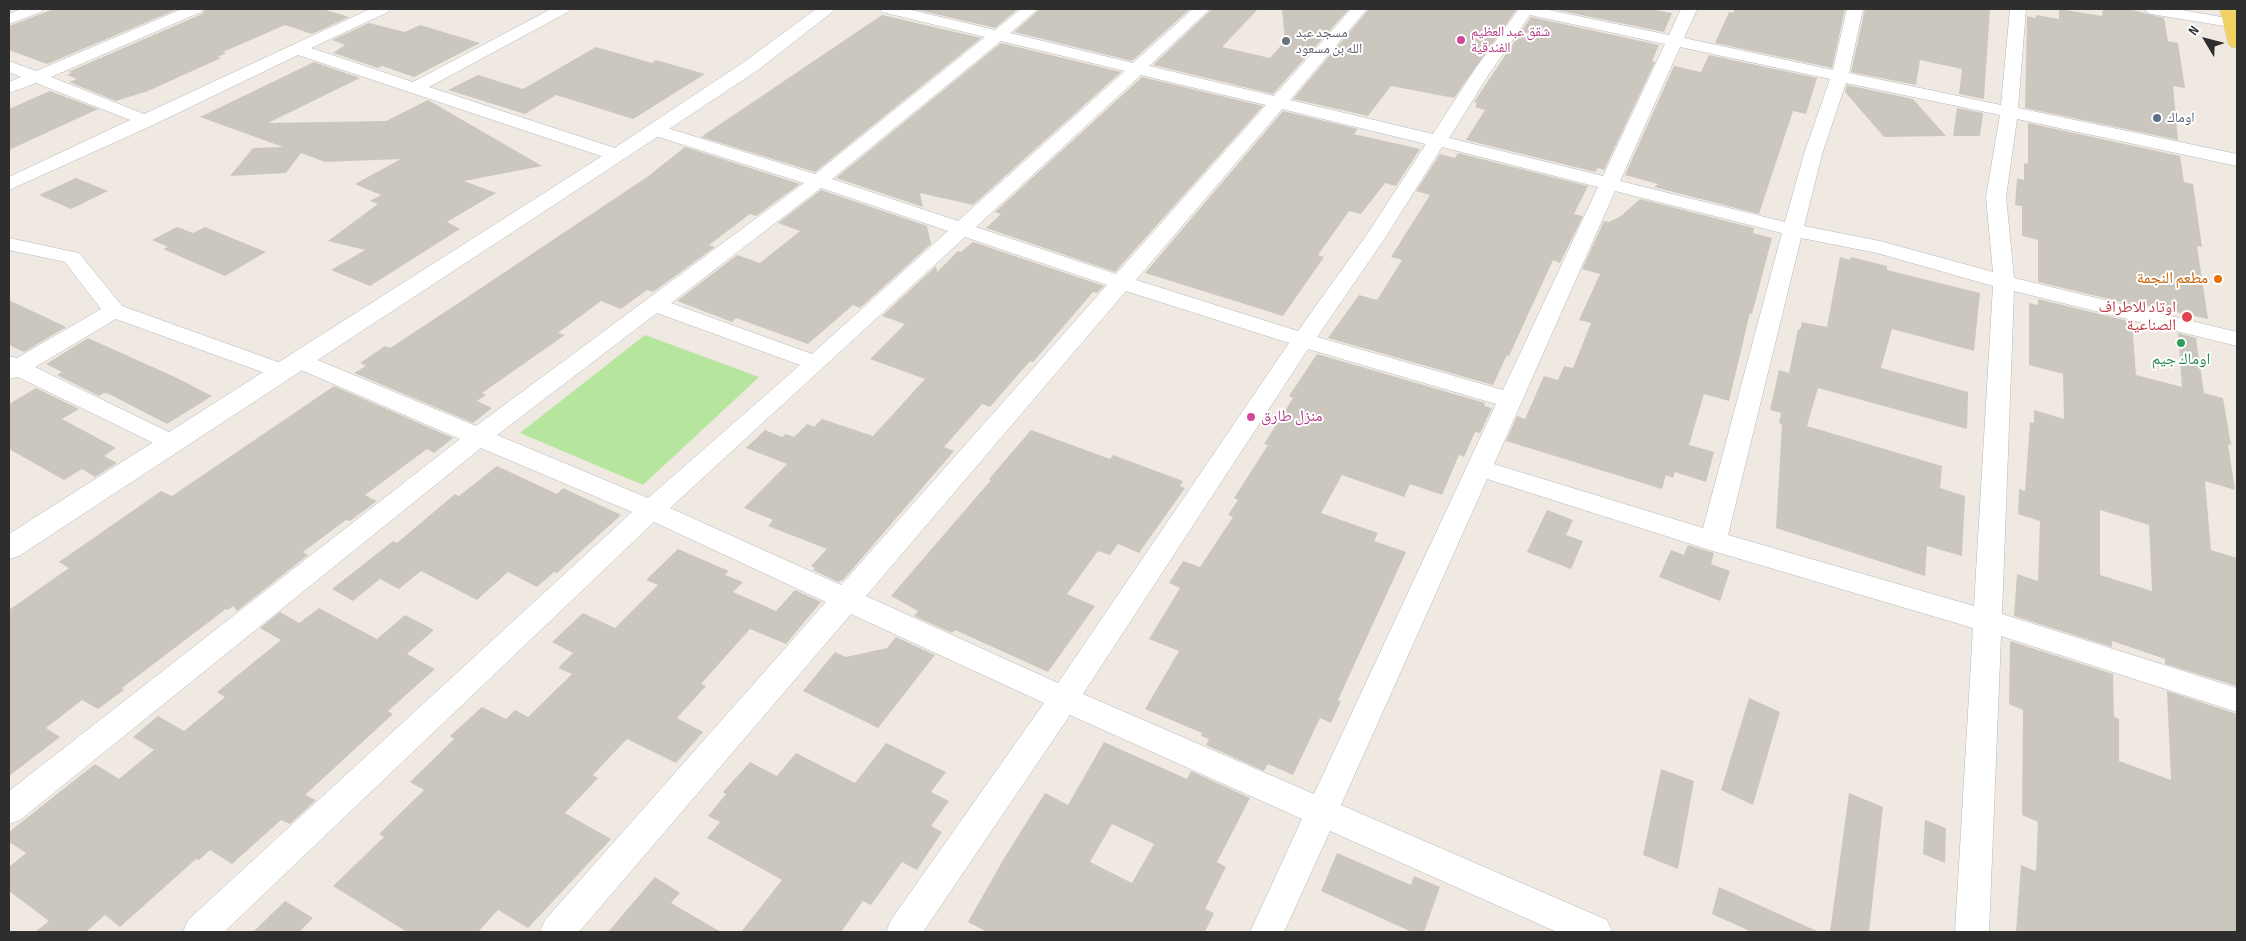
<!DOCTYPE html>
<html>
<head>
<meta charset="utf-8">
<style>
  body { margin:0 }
  #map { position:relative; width:2246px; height:941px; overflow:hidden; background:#efe9e1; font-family:"Sofia Sans Condensed",sans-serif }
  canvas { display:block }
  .frame { position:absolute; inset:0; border:10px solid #2e2e2e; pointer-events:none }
  .north { position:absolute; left:2181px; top:15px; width:50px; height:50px; -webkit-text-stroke:4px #fff; paint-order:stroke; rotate:307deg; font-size:14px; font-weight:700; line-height:20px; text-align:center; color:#2e2e2e }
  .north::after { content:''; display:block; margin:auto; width:18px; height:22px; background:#2e2e2e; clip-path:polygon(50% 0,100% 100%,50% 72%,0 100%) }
</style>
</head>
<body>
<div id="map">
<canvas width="2246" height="941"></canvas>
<div class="frame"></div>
<div class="north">N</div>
</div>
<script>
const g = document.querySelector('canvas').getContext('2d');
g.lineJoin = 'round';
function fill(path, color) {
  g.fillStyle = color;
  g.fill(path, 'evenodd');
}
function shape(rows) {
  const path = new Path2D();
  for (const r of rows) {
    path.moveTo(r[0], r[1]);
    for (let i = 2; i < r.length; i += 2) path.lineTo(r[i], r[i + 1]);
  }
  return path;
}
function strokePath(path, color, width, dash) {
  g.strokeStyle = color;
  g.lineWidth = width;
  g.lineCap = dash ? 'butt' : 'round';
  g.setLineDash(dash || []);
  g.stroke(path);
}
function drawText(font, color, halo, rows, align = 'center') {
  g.font = font + ' "Sofia Sans Condensed","Noto Naskh Arabic",sans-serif';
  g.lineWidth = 4;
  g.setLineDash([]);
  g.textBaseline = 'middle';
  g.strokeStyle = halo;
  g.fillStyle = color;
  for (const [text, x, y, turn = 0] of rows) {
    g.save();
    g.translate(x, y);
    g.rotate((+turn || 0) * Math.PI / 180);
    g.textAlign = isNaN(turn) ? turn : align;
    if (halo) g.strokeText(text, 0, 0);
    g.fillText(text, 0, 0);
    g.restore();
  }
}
fill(shape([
  [645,335,759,377,643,485,520,433]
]), '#b6e59e');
fill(shape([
  [54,9,178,9,47,64,9,50,9,26],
  [205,9,323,9,349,17,312,34,285,25,223,52,226,53,218,57,221,58,148,91,116,101,69,82,77,79,67,75,72,73,68,72,202,14],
  [914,9,1018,9,995,28],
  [1040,9,1190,9,1132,61,1014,32],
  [1212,9,1258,9,1222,47,1270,58,1285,41,1282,9,1349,9,1273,94,1153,65],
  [1369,9,1517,9,1454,98,1391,86,1368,116,1293,99],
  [1552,9,1649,9,1672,13,1664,32],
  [1735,9,1845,9,1832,68,1715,43,1729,12,1733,13],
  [1865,9,1990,9,1984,99,1959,94,1962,69,1920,60,1916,85,1851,72],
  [2059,9,2102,16,2103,9,2129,9,2164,18,2168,41,2178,43,2185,88,2173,86,2178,140,2025,108,2027,16,2036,18,2036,15,2059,19],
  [882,15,981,38,815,172,701,137],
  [1531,17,1659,45,1652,61,1655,62,1604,170,1598,168,1595,172,1466,140,1485,110,1475,107,1477,103,1474,102],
  [369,23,405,32,420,25,480,43,414,77,382,66,378,68,333,53,345,45,332,40],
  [1001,43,1121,72,973,205,920,193,923,207,836,178],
  [596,47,652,63,656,60,705,74,633,119,556,95,525,114,448,90,478,75,523,89],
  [1709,55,1817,78,1806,114,1793,111,1759,214,1654,187,1658,184,1625,175,1674,66,1701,72],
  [314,62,360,78,268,123,386,121,428,100,542,166,464,181,496,193,447,222,460,229,370,286,331,270,365,250,328,241,378,204,370,201,381,195,355,184,401,159,325,162,301,153,286,173,230,176,253,148,283,147,200,117],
  [1142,77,1263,106,1115,272,986,228,1001,214,995,212],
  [1847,85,1913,99,1946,136,1884,137,1845,92],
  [50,91,98,109,9,150,9,109],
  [1957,108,1983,113,1980,136,1953,136],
  [1283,111,1358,129,1354,134,1420,149,1396,186,1385,183,1361,214,1349,211,1318,255,1324,257,1283,316,1145,273],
  [2028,123,2180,156,2184,182,2193,184,2202,247,2197,246,2208,319,2130,302,2130,304,2038,282,2038,240,2022,236,2022,206,2015,205,2017,178,2024,180,2024,163,2028,164],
  [685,147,800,184,756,216,750,214,709,245,715,247,653,292,647,290,621,309,601,301,558,333,565,335,482,393,486,395,477,401,492,408,473,423,354,373,366,366,360,363,385,346,390,348,451,308,647,177],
  [1458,153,1588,186,1574,214,1583,216,1560,263,1553,260,1509,356,1507,355,1493,385,1328,338,1359,295,1377,300,1402,260,1391,257,1430,195,1416,191,1440,154,1455,158],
  [76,178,108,191,71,209,39,195],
  [821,190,927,226,931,244,860,308,853,305,808,344,736,318,732,322,677,301,737,255,760,263,800,231,778,223],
  [1640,199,1754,228,1753,233,1772,238,1752,314,1750,313,1729,401,1704,394,1689,445,1714,452,1706,482,1675,472,1673,478,1666,475,1662,489,1506,441,1517,416,1525,419,1544,376,1558,380,1564,366,1573,368,1591,323,1579,320,1600,274,1582,269,1604,221,1609,222,1621,216],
  [177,227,193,233,205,227,266,252,225,276,163,249,168,247,152,240],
  [973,242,1104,286,1097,293,1093,292,1033,362,1030,361,990,407,982,404,944,447,954,451,843,580,838,582,813,570,815,568,811,566,827,549,768,526,773,520,744,508,787,464,746,448,765,430,782,437,786,434,794,437,807,424,814,427,822,419,873,436,925,379,870,359,905,324,882,316,936,266,937,272,958,251,961,252],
  [1840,257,1850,260,1851,257,1887,266,1887,270,1980,293,1974,351,1892,329,1881,368,1968,392,1967,429,1818,388,1807,426,1942,466,1940,488,1965,496,1962,556,1927,546,1925,576,1776,528,1782,424,1779,423,1781,413,1770,410,1779,370,1789,373,1798,329,1800,330,1802,322,1827,327],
  [2038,299,2132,322,2136,375,2182,387,2178,333,2196,338,2204,393,2223,398,2231,445,2228,444,2235,490,2205,481,2211,550,2237,558,2237,686,2165,664,2165,659,2112,641,2112,647,2014,616,2017,574,2038,581,2040,521,2018,514,2019,489,2025,491,2030,422,2034,423,2034,410,2064,419,2063,374,2029,365,2029,303,2038,305],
  [2100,510,2149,525,2152,591,2100,575],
  [9,300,66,327,24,352,9,345],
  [88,338,177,378,212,396,167,424,109,394,104,393,99,396,57,375,62,372,46,364],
  [1317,354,1485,403,1484,406,1492,408,1480,433,1475,432,1464,457,1459,455,1442,495,1410,484,1404,497,1342,475,1321,513,1378,533,1374,541,1406,552,1338,700,1341,701,1331,723,1320,718,1293,775,1268,764,1264,771,1206,745,1209,739,1201,736,1202,733,1145,709,1179,651,1149,639,1180,588,1169,583,1183,561,1200,567,1233,517,1228,515,1238,500,1234,498,1268,445,1264,444,1293,398,1289,396],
  [334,386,453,438,434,453,427,449,365,495,377,501,350,521,346,520,303,552,308,555,237,611,233,606,228,610,226,609,122,688,124,690,98,709,82,700,46,728,60,737,9,776,9,610,69,568,59,562,161,491,172,496],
  [36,388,79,409,62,419,116,448,104,456,117,463,95,477,82,469,64,480,9,449,9,404],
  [1031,430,1110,459,1113,455,1183,481,1180,486,1185,488,1139,553,1118,544,1110,555,1098,551,1067,594,1095,606,1048,672,955,630,952,633,914,616,918,611,891,596,991,480,989,479],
  [497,466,557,494,563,488,621,515,557,573,554,572,537,587,508,572,477,600,421,571,399,589,380,579,353,601,332,589,393,541,397,543,455,494,459,496],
  [1547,510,1573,520,1566,535,1583,541,1571,569,1527,552],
  [1688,545,1714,553,1711,564,1730,571,1720,601,1659,577,1671,550,1684,555],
  [678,549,729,571,725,575,743,582,733,592,776,611,795,590,821,602,786,644,750,629,701,684,706,686,677,718,703,732,676,763,627,739,593,775,598,778,565,813,611,839,528,928,498,910,478,932,407,932,333,886,384,837,379,834,424,790,410,782,454,739,450,736,482,707,506,719,515,710,528,717,572,674,558,668,573,653,552,642,583,613,615,628,658,585,646,580],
  [319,608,377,639,405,615,434,630,407,654,435,669,388,711,393,714,305,795,316,800,290,824,281,820,232,864,210,850,199,860,196,859,120,927,105,915,86,932,35,932,49,921,9,891,9,867,26,853,9,842,9,832,95,764,119,779,154,750,133,737,158,716,184,731,225,697,217,692,281,640,260,628,280,612,299,623],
  [896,637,935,655,878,728,803,691,835,652,846,657,887,648],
  [2010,641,2113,674,2114,717,2119,719,2119,761,2171,780,2167,691,2237,714,2237,932,2016,932,2021,865,2036,871,2038,822,2022,815,2023,710,2009,704],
  [1749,698,1780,712,1753,805,1721,790],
  [1104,742,1187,779,1191,771,1250,798,1217,862,1226,867,1205,909,1214,913,1205,932,987,932,968,922,1003,860,1045,793,1068,805],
  [1112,824,1154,844,1132,883,1090,862],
  [886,743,946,772,931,792,949,801,931,826,942,832,917,870,902,862,871,905,863,901,841,932,741,932,782,880,707,838,720,822,708,816,726,794,723,792,750,762,777,776,796,753,855,783],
  [1661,769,1694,781,1678,869,1643,855],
  [1849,793,1883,807,1869,932,1830,932],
  [1925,820,1946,828,1945,863,1923,854],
  [1337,853,1411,885,1414,876,1440,887,1424,932,1412,932,1321,891],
  [655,877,680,893,671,903,721,932,608,932],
  [1719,887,1819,932,1752,932,1712,914],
  [285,901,313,918,299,932,253,932]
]), '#cbc7bf');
const minor = shape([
  [21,9,43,9,41,12,9,24,9,14,21,9],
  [182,9,203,9,201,12,51,77,144,114,370,9,390,9,388,12,311,48,413,82,551,9,570,9,568,12,429,87,624,151,626,155,624,159,610,159,298,55,153,125,9,190,9,177,130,120,36,83,9,93,9,82,21,77,9,72,9,61,36,71,182,9],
  [880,9,907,9,995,30,1021,9,1038,9,1010,33,1133,63,1193,9,1210,9,1149,66,1274,96,1351,9,1367,9,1290,100,1433,134,1475,69,1519,9,1544,9,1669,35,1681,9,1697,9,1684,38,1833,70,1847,9,1863,9,1849,73,2001,105,2010,9,2026,9,2018,108,2237,154,2237,166,2017,119,2006,197,2014,278,2237,332,2237,346,2014,291,2002,614,2237,688,2237,712,2001,636,1989,932,1955,932,1973,628,1713,551,1487,479,1341,805,1607,920,1612,932,1557,932,1330,831,1284,932,1250,932,1302,819,1070,715,923,932,886,932,891,920,1044,703,851,614,579,932,540,932,545,920,826,602,654,522,224,932,183,932,188,920,632,512,481,448,20,820,9,824,9,791,460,439,292,366,289,361,292,356,300,354,308,356,476,426,804,183,649,134,646,130,649,126,661,126,815,174,985,37,882,12,880,9],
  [1530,15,1665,44,1603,176,1449,138,1489,74,1530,15],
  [1001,41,1125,71,958,221,832,179,1001,41],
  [1680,47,1830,79,1804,154,1785,222,1620,181,1680,47],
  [1141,75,1266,105,1116,274,976,227,1141,75],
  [1846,83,2000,115,1986,197,1993,272,1880,241,1804,226,1822,154,1846,83],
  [1282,109,1426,144,1366,236,1298,331,1136,280,1282,109],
  [1442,147,1598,187,1503,390,1317,337,1385,238,1442,147],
  [821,188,948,231,812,354,671,303,821,188],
  [1615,191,1782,233,1703,528,1494,464,1615,191],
  [965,237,1107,285,841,585,670,508,965,237],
  [1801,238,1877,253,1993,286,1974,606,1728,535,1801,238],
  [1126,291,1289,343,1058,683,866,596,1126,291],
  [657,313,800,365,648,498,497,435,657,313],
  [1308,349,1496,404,1314,794,1083,694,1308,349],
  [2143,9,2176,9,2233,19,2237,20,2237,28,2151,14,2143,9],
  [9,238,79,253,122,306,292,367,296,372,292,377,284,379,276,377,116,319,35,367,181,438,184,444,181,450,172,452,18,377,9,379,9,356,17,358,101,309,65,262,9,250,9,238]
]);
const tertiary = shape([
  [816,9,836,9,758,70,624,159,19,556,9,559,9,534,610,151,744,62,816,9]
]);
const primary = shape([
  [2220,9,2237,9,2237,48,2231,47,2228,43,2220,9]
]);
strokePath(minor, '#b4b7c1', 1);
strokePath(tertiary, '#b4b7c1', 1);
strokePath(primary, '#c9c9c9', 1);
fill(minor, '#fff');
fill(tertiary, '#fff');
fill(primary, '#f2d163');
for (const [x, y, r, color] of [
  [1461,40,5,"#d1479c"],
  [1286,41,5,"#6b7280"],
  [2157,118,5,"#5c6f8a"],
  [2218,279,5,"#e8710a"],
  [2187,317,6,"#e0444e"],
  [2181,343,5,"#2e9e5b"],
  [1251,417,5,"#d1479c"]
]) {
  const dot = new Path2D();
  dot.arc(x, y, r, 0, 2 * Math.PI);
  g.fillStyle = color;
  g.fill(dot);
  strokePath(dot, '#fff', 2);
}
drawText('14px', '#b23c85', '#fff', [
  ["شقق عبد العظيم",1471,32],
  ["الفندقية",1471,48]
], 'left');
drawText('14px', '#5b616d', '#fff', [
  ["مسجد عبد",1296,33],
  ["الله بن مسعود",1296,49]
], 'left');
drawText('14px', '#4e5e75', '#fff', [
  ["اوماك",2167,118]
], 'left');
drawText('16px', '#c56008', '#fff', [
  ["مطعم النجمة",2208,279]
], 'right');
drawText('16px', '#be3a42', '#fff', [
  ["اوتاد للاطراف",2176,308],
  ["الصناعية",2176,326]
], 'right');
drawText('16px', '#27864d', '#fff', [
  ["اوماك جيم",2181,360]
]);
drawText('16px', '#b23c85', '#fff', [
  ["منزل طارق",1261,417]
], 'left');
</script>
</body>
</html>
